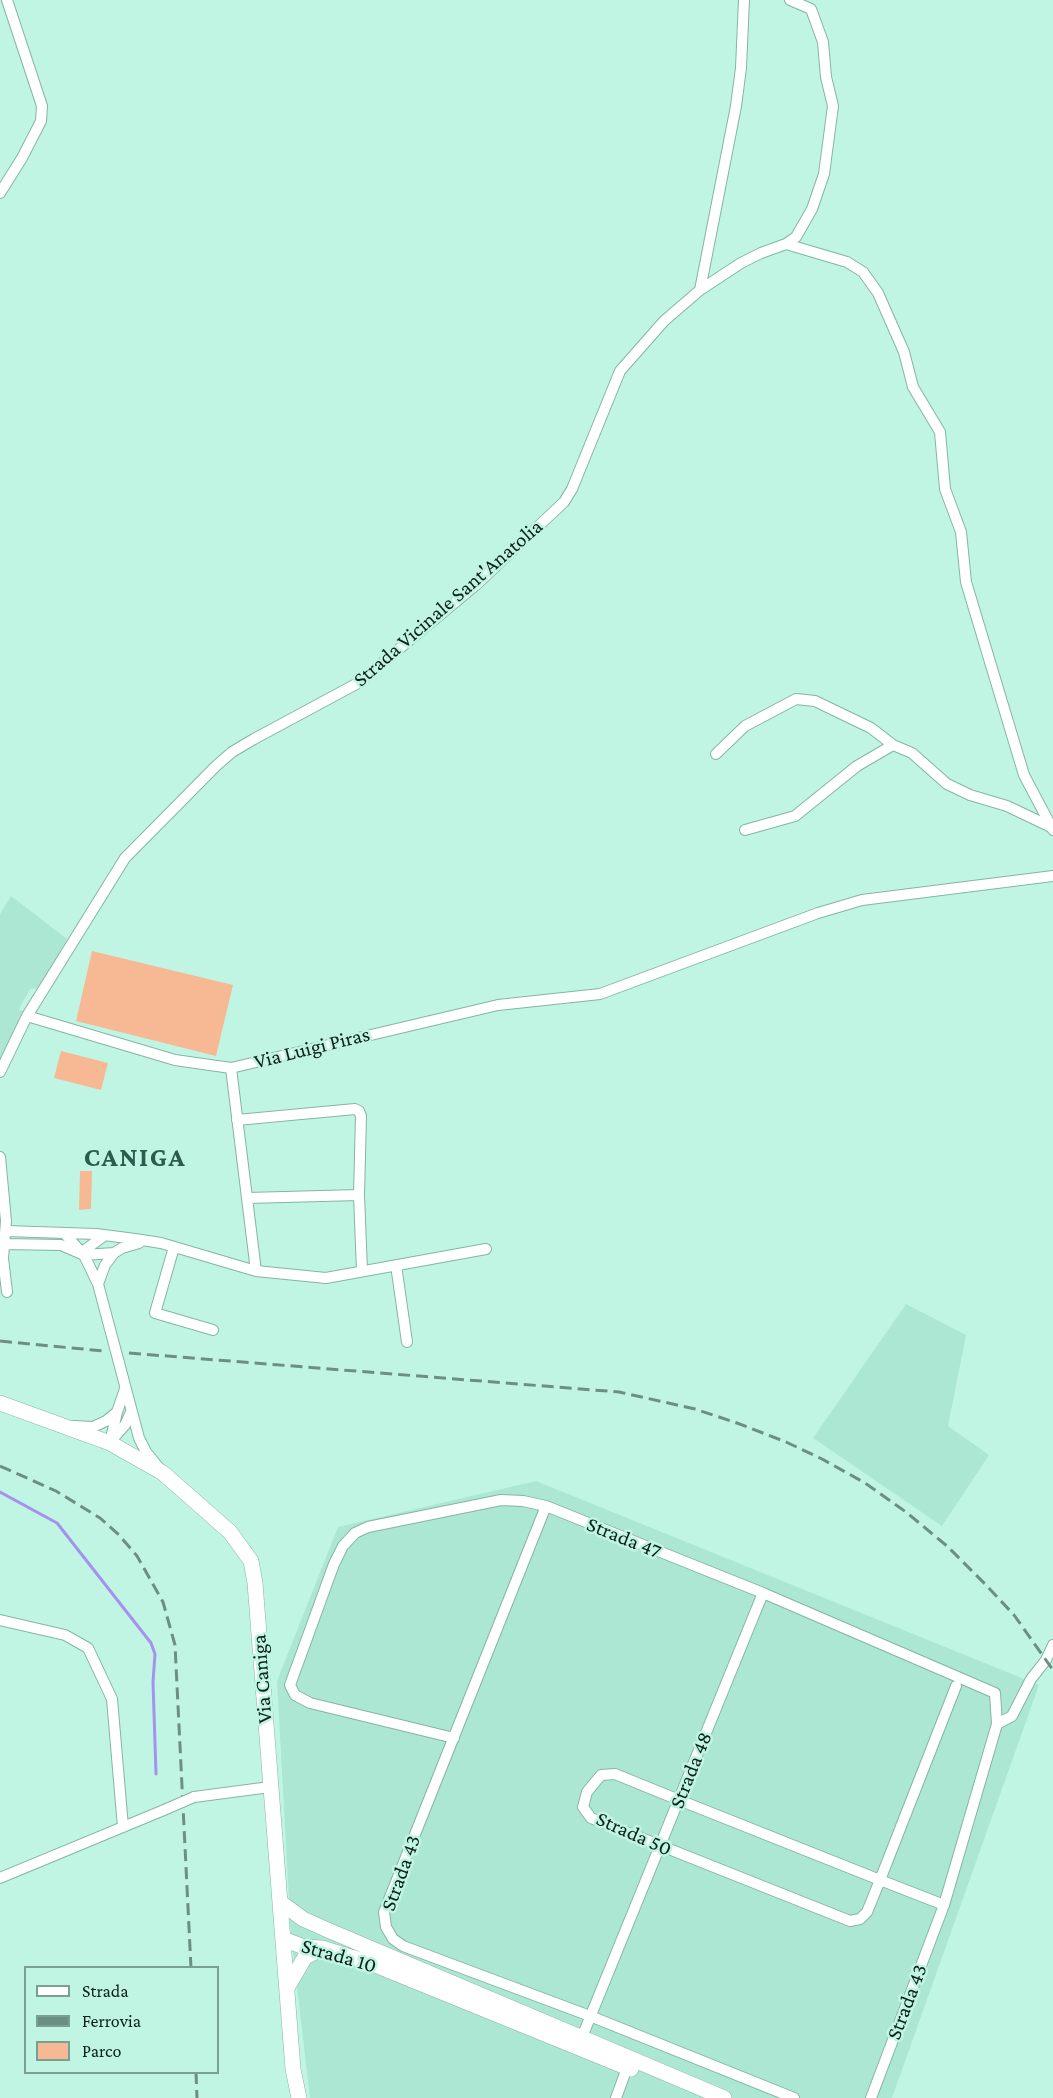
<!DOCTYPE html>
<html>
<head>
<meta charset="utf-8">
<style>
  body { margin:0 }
  #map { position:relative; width:1053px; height:2098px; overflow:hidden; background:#c1f5e3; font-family:"Crimson Pro",serif }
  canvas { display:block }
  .legend { position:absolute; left:24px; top:1966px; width:195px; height:108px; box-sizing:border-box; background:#c1f5e3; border:2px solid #79a093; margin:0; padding:8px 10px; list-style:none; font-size:18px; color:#0d211b }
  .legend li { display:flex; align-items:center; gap:12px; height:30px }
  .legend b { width:30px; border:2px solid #79a093 }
</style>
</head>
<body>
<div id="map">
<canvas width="1053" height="2098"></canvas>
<ul class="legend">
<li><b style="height:8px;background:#fff"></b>Strada</li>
<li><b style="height:8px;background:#6b9083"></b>Ferrovia</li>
<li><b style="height:16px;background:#f7b993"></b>Parco</li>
</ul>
</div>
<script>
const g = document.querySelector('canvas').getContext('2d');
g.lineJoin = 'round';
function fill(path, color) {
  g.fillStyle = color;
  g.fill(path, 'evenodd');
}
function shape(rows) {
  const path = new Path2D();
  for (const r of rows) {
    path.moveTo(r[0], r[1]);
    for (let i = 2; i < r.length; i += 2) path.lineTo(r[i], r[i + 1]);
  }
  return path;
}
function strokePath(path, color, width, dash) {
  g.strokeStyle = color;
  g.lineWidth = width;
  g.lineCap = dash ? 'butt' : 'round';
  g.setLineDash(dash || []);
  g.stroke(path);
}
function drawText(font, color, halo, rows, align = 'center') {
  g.font = font + ' "Crimson Pro",serif';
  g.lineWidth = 5;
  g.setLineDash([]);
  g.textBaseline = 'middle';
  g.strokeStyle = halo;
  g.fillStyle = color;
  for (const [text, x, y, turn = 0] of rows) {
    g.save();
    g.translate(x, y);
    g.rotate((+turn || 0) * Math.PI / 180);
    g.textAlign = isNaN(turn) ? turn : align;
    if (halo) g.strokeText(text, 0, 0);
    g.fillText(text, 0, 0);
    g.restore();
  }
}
fill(shape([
  [11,896,67,939,40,988,30,989,19,1009,24,1012,0,1061,0,914],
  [906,1304,966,1335,948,1426,989,1455,942,1526,813,1438],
  [536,1481,1039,1685,892,2098,310,2098,291,1936,277,1681,338,1527]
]), '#ace7d3');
fill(shape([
  [92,951,233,985,216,1056,76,1021],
  [61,1051,108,1063,101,1090,54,1078],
  [80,1171,92,1171,91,1209,79,1210]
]), '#f7b993');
strokePath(shape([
  [0,1492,57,1523,151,1643,155,1654,153,1682,156,1774]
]), '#a592ef', 3);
const street = shape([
  [0,193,22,158,41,121,42,106,7,0],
  [786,244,847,262,863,272,878,293,904,352,913,387,940,432,945,489,961,532,966,582,1024,775,1053,830],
  [700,290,741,263,761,253,786,244,796,237,812,209,824,174,833,106,826,77,823,42,811,9,790,0],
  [716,754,745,726,796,699,815,701,871,728,893,745],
  [745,830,795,816,857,766,893,745,912,753,947,784,970,795,1007,806,1049,826],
  [27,1016,175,1060,231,1068,498,1005,600,994,818,913,862,900,1053,876],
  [231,1068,256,1271],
  [0,1072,27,1016,125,858,216,766,232,752,254,739,358,683,476,585,564,502,572,489,620,371,664,321,700,290,736,106,741,68,744,0],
  [237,1120,355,1109,359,1111,361,1116,359,1195,362,1271],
  [0,1157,6,1221,3,1258,7,1292],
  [247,1198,359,1195],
  [6,1231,96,1234,135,1239,161,1243,256,1271,326,1278,486,1249],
  [64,1233,84,1255,98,1284,139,1438,146,1452,159,1468],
  [5,1244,61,1245,84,1255,114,1253],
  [174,1247,155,1313,213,1330],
  [84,1255,86,1249,104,1236],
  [396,1265,407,1342],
  [98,1284,105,1265,114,1253,122,1248,139,1243],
  [74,1426,93,1427,106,1421,117,1412],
  [110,1442,125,1425,131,1412],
  [110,1443,117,1412,125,1389],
  [546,1506,384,1912,386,1927,393,1939,403,1946,590,2016,794,2098],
  [0,1620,65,1635,88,1648,112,1699,123,1827],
  [997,1724,1012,1716,1031,1679,1046,1660,1053,1645],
  [454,1738,310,1703,295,1695,290,1685,334,1564,343,1546,355,1533,368,1527,501,1500,523,1501,546,1506,763,1593,995,1693,997,1724,944,1905,871,2098],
  [194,1797,270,1787],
  [0,1878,164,1810],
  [944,1905,880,1880,679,1800,615,1774,601,1775,587,1792,583,1807,591,1818,659,1845,850,1921,860,1919,867,1912,880,1880,891,1852,956,1686],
  [580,2042,763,1593],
  [616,2098,627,2068]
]);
const secondary = shape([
  [0,1403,110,1443,163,1473,230,1532,251,1561,255,1583,293,2069,299,2098],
  [280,1902,303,1919,330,1931,724,2098],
  [283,1939,304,1947,322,1948,373,1964,631,2069],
  [287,1988,305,1957,321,1949]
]);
strokePath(street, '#84b5a5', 12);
strokePath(secondary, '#84b5a5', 16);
strokePath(street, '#fff', 10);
strokePath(secondary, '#fff', 15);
strokePath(shape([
  [0,1341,103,1351],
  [129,1353,619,1392,695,1409,737,1423,786,1442,822,1459,865,1483,906,1512,947,1546,986,1585,1014,1615,1053,1670],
  [0,1466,56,1491,100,1518,119,1535,137,1556,163,1602,175,1645,191,1968],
  [196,2072,197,2098]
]), '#6b9083', 3, [12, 6]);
const streetBridge = shape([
  [164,1810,194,1797]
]);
strokePath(streetBridge, '#84b5a5', 12, []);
strokePath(streetBridge, '#fff', 10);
drawText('21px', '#0d211b', '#c1f5e3', [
  ["Strada Vicinale Sant'Anatolia",448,603,-41],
  ["Via Luigi Piras",312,1048,-14],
  ["Strada 47",624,1538,22],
  ["Via Caniga",262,1679,-94],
  ["Strada 48",691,1770,-68],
  ["Strada 50",634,1834,24],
  ["Strada 43",401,1873,-70],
  ["Strada 10",339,1956,16],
  ["Strada 43",907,2002,-69]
]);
g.letterSpacing = '1.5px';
drawText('bold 27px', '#2c5c4e', '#c1f5e3', [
  ["CANIGA",135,1158]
]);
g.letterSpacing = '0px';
</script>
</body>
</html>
